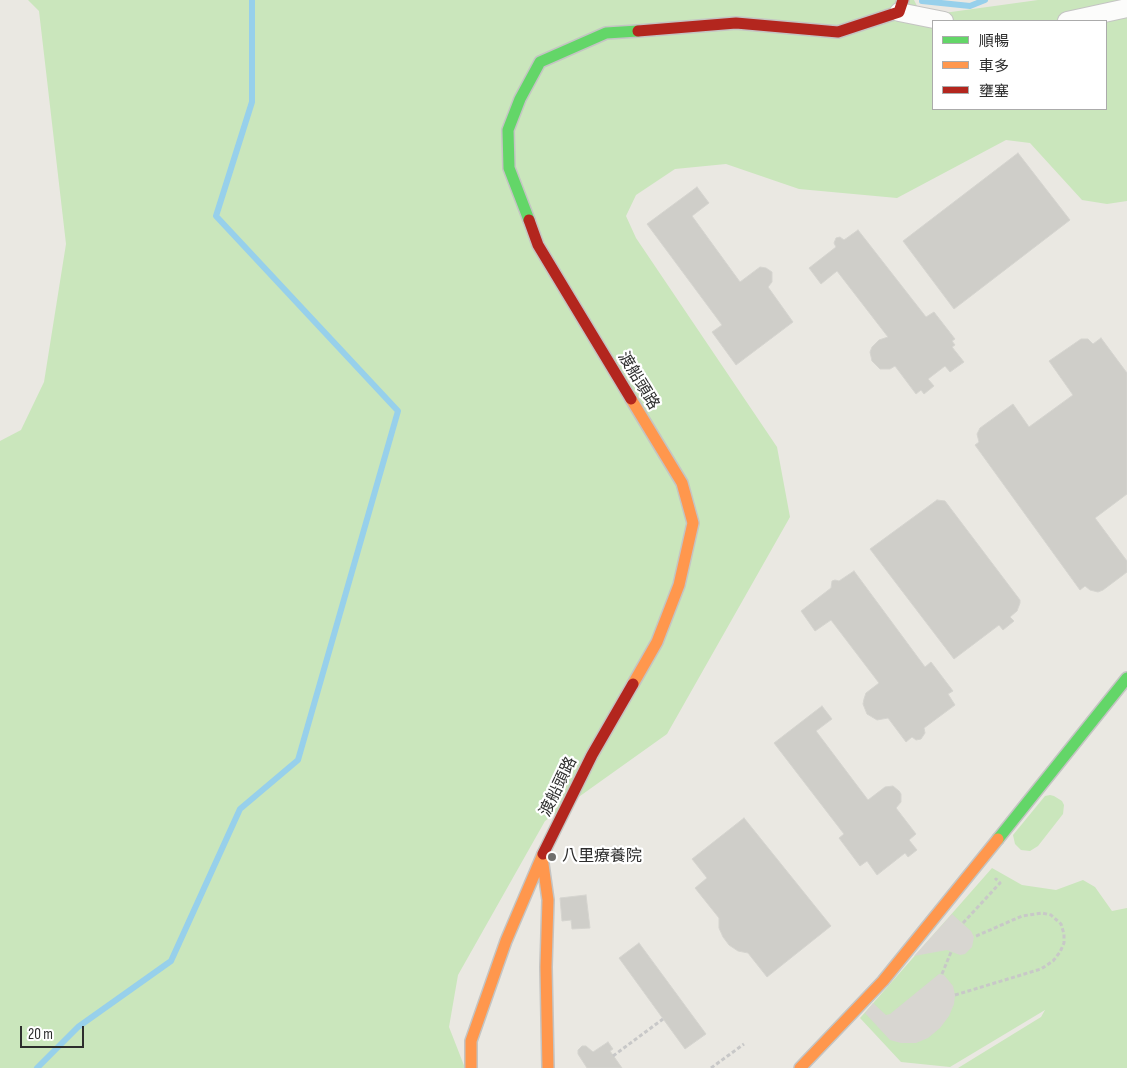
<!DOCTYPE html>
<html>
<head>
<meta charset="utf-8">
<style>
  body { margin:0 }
  #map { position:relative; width:1127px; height:1068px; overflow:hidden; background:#eae8e2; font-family:"Sofia Sans Condensed","Noto Sans TC",sans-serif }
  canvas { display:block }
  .legend { position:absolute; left:932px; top:20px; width:175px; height:90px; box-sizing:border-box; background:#fff; border:1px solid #ababab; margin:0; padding:6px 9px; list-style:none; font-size:15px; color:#2d2d2d }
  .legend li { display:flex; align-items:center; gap:10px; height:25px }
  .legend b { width:25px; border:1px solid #ababab }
  .scale { position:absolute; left:20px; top:1026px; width:64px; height:22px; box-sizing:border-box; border:2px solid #2d2d2d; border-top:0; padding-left:6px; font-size:15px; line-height:18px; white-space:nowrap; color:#2d2d2d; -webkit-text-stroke:4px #fff; paint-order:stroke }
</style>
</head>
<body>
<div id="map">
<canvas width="1127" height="1068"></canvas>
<ul class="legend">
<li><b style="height:6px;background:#63d668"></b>順暢</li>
<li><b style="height:6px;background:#ff974d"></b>車多</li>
<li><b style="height:6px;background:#b3261e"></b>壅塞</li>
</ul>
<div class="scale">20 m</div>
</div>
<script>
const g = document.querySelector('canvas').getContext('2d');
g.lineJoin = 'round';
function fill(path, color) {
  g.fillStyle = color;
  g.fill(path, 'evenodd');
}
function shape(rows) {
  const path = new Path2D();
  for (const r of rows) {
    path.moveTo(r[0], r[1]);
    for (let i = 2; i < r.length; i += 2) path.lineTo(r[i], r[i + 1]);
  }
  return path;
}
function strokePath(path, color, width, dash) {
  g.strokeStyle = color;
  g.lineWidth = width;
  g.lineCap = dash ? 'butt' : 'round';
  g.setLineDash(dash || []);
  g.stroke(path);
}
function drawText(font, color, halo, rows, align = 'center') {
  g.font = font + ' "Sofia Sans Condensed","Noto Sans TC",sans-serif';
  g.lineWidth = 4.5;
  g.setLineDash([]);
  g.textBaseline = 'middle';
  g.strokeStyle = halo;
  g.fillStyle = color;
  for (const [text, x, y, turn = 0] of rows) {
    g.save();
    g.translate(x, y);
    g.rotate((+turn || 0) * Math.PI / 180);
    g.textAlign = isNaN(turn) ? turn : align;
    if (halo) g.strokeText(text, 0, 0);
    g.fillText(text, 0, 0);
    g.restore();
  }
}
fill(shape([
  [28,0,914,0,922,16,1038,0,1127,0,1127,201,1107,204,1082,200,1030,143,1006,140,897,198,799,189,726,164,675,169,636,195,626,216,636,238,777,447,790,517,667,734,545,821,458,975,449,1027,465,1068,0,1068,0,441,21,430,44,382,66,244,39,11],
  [933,21,1106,21,1106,109,933,109],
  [1050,795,1054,796,1062,801,1064,805,1063,814,1038,846,1030,851,1021,850,1015,844,1013,835,1045,796],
  [992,868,1022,885,1056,890,1083,880,1095,887,1112,911,1127,908,1127,1068,958,1068,1041,1017,1045,1010,950,1067,901,1062,860,1018]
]), '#cae6bc');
fill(shape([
  [952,914,971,931,974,937,972,947,965,954,960,955,947,950,914,956],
  [939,974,944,975,953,986,955,995,954,1004,949,1016,940,1028,928,1038,916,1043,901,1043,890,1040,865,1013,873,1003,886,1015,890,1014]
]), '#d8d6d1');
strokePath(shape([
  [922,1,970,6,985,0],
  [37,1068,78,1027,171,961,240,809,298,760,398,411,216,216,252,102,252,0]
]), '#97d0eb', 6);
const building = shape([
  [1018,153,1070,220,954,309,903,241,1018,153],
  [697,187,709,203,692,216,740,282,760,267,766,268,772,272,772,282,768,287,793,322,736,365,712,332,722,325,647,224,697,187],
  [858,230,926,317,934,312,955,339,952,341,955,345,952,347,964,362,950,372,945,366,928,379,934,386,924,394,921,390,916,394,895,366,890,369,880,369,872,361,870,352,872,347,879,340,888,337,837,271,821,284,809,268,836,247,834,243,836,238,840,237,844,240,858,230],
  [1101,338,1127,373,1127,494,1095,518,1127,561,1127,572,1103,590,1098,592,1090,590,1085,586,1080,590,975,445,979,442,977,434,980,428,1013,404,1029,427,1073,395,1049,361,1081,339,1088,339,1093,344,1101,338],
  [937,500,945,501,1020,600,1020,603,1017,611,1010,617,1014,621,1003,630,999,625,954,659,870,549,937,500],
  [854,571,925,667,931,662,953,691,948,694,955,705,924,728,925,733,921,739,916,740,912,737,906,742,888,718,877,720,867,714,863,704,864,699,866,693,879,683,831,620,815,631,801,611,831,588,832,581,835,580,839,581,854,571],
  [822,706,832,719,816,731,868,800,885,787,893,786,899,791,901,794,901,802,896,808,916,834,909,840,917,850,908,857,905,853,877,875,867,861,860,866,839,838,844,834,774,743,822,706],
  [744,818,831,926,767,977,748,953,738,951,729,945,723,937,719,928,719,918,695,888,707,878,692,859,744,818],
  [586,895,590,928,572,929,571,920,562,921,560,898,586,895],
  [639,943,706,1034,685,1049,619,958,639,943],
  [608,1042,613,1049,610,1051,622,1068,587,1068,578,1054,578,1050,582,1046,586,1046,593,1052,608,1042]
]);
fill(building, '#cfcec9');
strokePath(building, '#d5d4cf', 1);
const street = shape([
  [899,12,944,21],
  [1067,21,1127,8]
]);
const fast = shape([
  [529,220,509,168,508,130,520,99,540,62,606,33,638,31],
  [998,839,1127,678]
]);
const slow = shape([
  [631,399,682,483,693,523,679,585,657,642,633,684],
  [542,857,548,900,546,967,548,1068],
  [471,1068,471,1041,506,941,543,854],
  [800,1068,883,981,998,839]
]);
const jam = shape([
  [638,31,736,23,838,32,899,12,903,0],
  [529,220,538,245,631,399],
  [543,854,592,755,633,684]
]);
strokePath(street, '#c4c4c3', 20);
strokePath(fast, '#c4c4c3', 14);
strokePath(slow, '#c4c4c3', 14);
strokePath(jam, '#c4c4c3', 14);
strokePath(shape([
  [963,923,1000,883,996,879,995,880],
  [942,974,951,952],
  [955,995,1041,969,1053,961,1060,952,1064,943,1064,934,1061,924,1051,915,1042,913,1022,916,974,937],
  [613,1056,663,1019],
  [711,1068,744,1044]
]), '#c8c8c8', 3, [4, 2.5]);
strokePath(street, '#fcfcfb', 18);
strokePath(fast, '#63d668', 11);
strokePath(slow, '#ff974d', 11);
strokePath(jam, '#b3261e', 11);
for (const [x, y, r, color] of [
  [552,857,5,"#6f6e6c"]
]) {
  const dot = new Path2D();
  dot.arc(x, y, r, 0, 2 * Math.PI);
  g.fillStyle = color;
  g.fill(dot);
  strokePath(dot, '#fff', 2);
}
drawText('16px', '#2d2d2d', '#fff', [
  ["渡船頭路",638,381,59],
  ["渡船頭路",559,787,-64]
]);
drawText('16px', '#2d2d2d', '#fff', [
  ["八里療養院",562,857]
], 'left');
</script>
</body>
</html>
